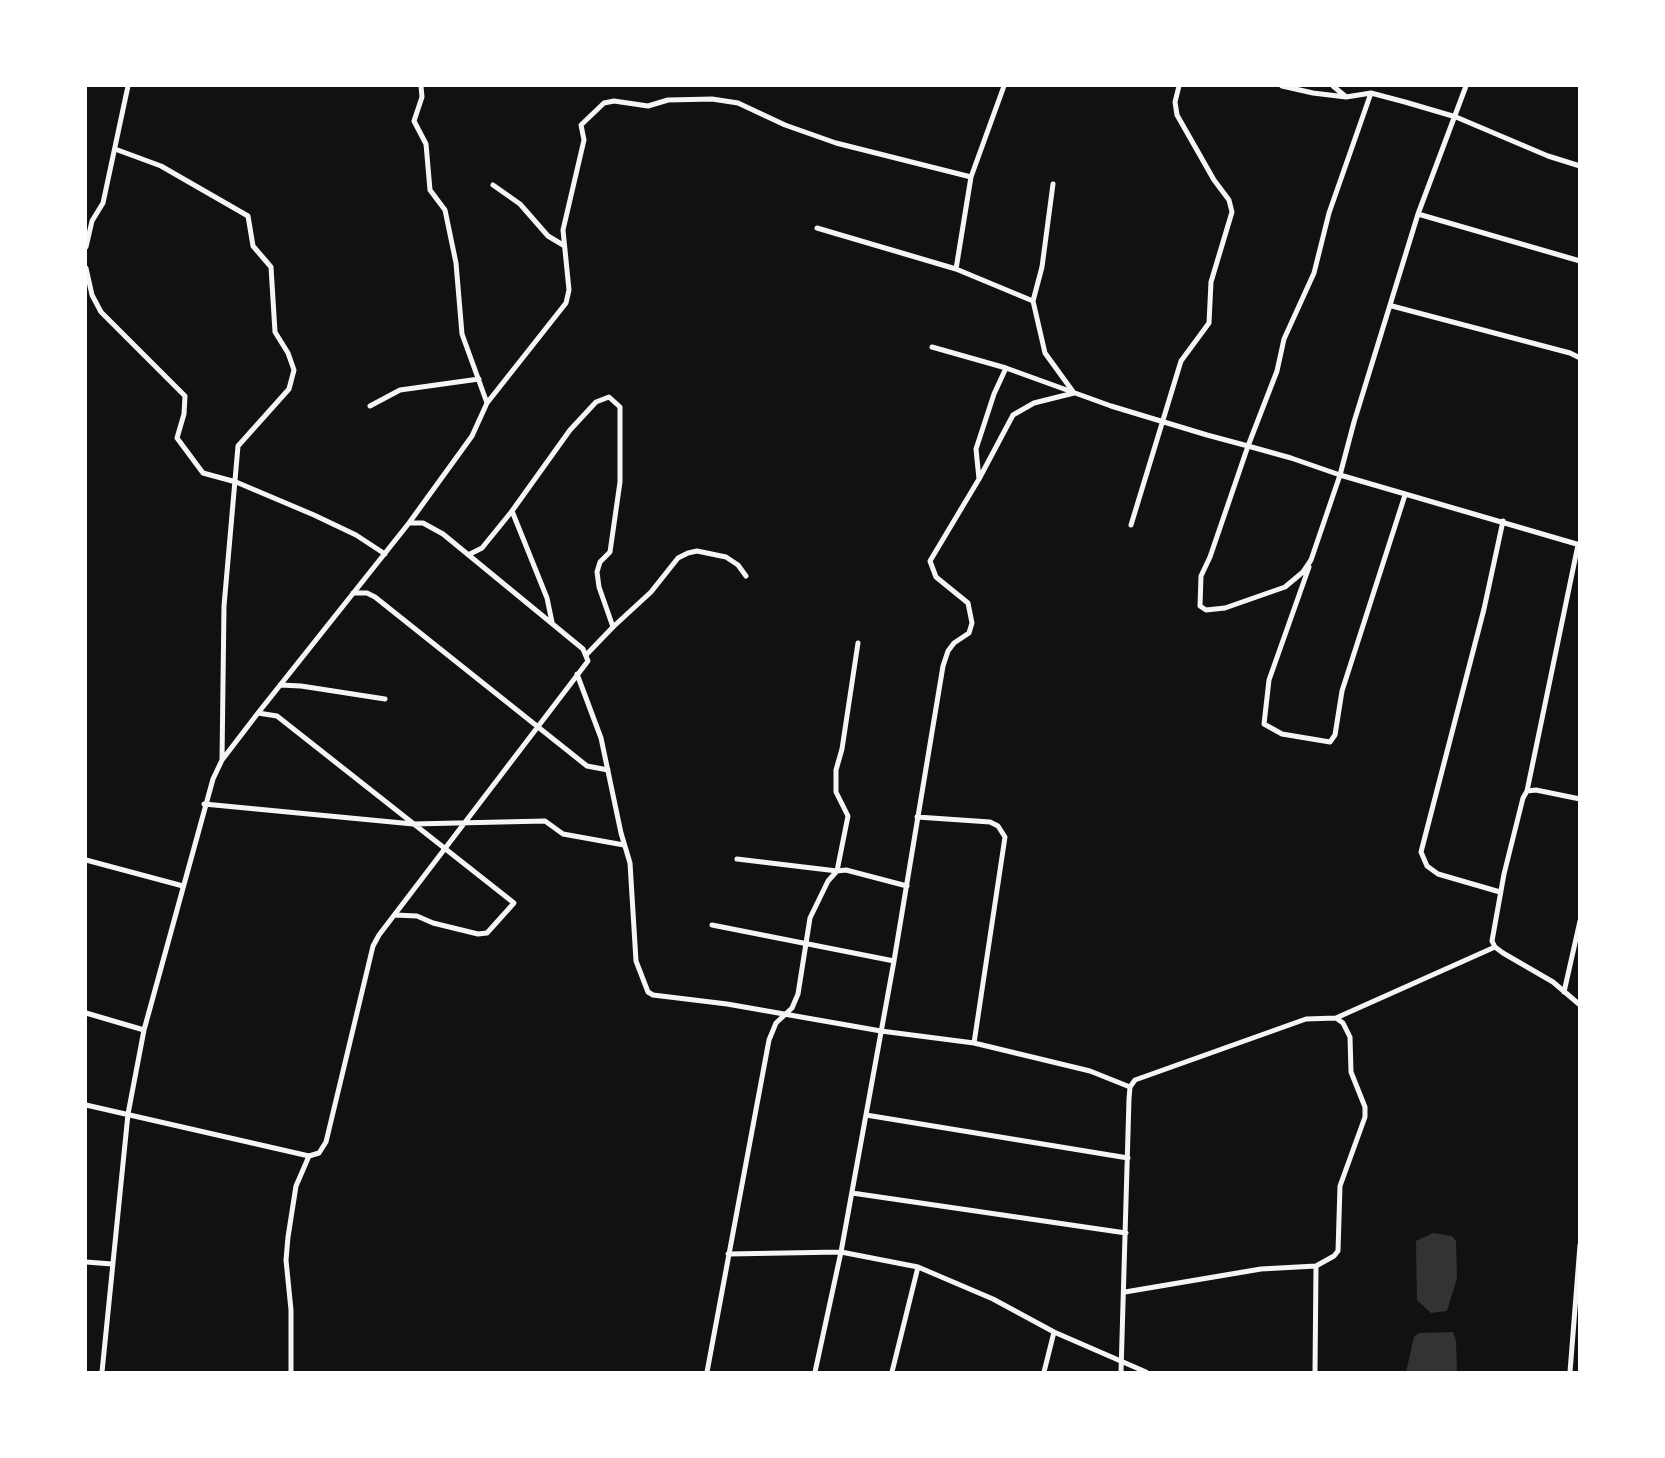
<!DOCTYPE html>
<html>
<head>
<meta charset="utf-8">
<style>
  body { margin:0 }
  #map { position:relative; width:1665px; height:1458px; overflow:hidden; background:#111; font-family:Raleway,sans-serif }
  canvas { display:block }
  .frame { position:absolute; inset:0; border:87px solid #fff; pointer-events:none }
</style>
</head>
<body>
<div id="map">
<canvas width="1665" height="1458"></canvas>
<div class="frame"></div>
</div>
<script>
const g = document.querySelector('canvas').getContext('2d');
g.lineJoin = 'round';
function fill(path, color) {
  g.fillStyle = color;
  g.fill(path, 'evenodd');
}
function shape(rows) {
  const path = new Path2D();
  for (const r of rows) {
    path.moveTo(r[0], r[1]);
    for (let i = 2; i < r.length; i += 2) path.lineTo(r[i], r[i + 1]);
  }
  return path;
}
function strokePath(path, color, width, dash) {
  g.strokeStyle = color;
  g.lineWidth = width;
  g.lineCap = dash ? 'butt' : 'round';
  g.setLineDash(dash || []);
  g.stroke(path);
}
fill(shape([
  [1433,1233,1452,1236,1456,1241,1457,1278,1447,1311,1431,1313,1417,1300,1416,1241],
  [1453,1332,1456,1341,1457,1372,1406,1372,1414,1337,1419,1333]
]), '#333');
strokePath(shape([
  [1282,86,1313,93,1346,97,1371,93,1405,102,1456,117,1548,156,1580,166],
  [1333,86,1345,96],
  [1466,86,1418,214,1354,422,1340,475,1580,545],
  [115,149,161,166,248,216,253,246,271,267,275,332,288,353,294,370,289,389,238,446,224,606,222,760],
  [493,185,520,204,548,236,563,245],
  [1418,214,1580,261],
  [86,247,92,221,103,203,128,86],
  [86,268,92,295,101,312,185,396,184,414,177,438,203,473,236,482,314,515,356,535,385,554],
  [956,269,971,177,1004,86],
  [1033,301,1042,267,1053,184],
  [1392,306,1570,353,1580,358],
  [932,347,1006,368,1111,406,1207,435,1248,446,1291,458,1340,475,1311,560,1303,572,1285,587,1225,608,1206,610,1200,606,1201,576,1210,557,1248,446,1277,371,1284,339,1314,273,1329,213,1371,93],
  [487,403,566,303,569,290,563,230,584,140,581,125,604,103,614,101,648,106,668,100,712,99,738,103,785,125,836,143,971,177],
  [370,406,400,390,479,379],
  [979,479,976,449,994,394,1006,368],
  [512,511,547,598,552,622],
  [1131,525,1181,361,1209,323,1211,282,1232,212,1229,200,1214,180,1177,115,1175,102,1179,86],
  [468,555,482,548,512,511,570,430,596,402,609,397,620,407,620,482,610,552,600,562,597,572,599,587,613,627],
  [1309,567,1269,680,1264,724,1282,734,1330,742,1335,735,1342,691,1405,495],
  [353,593,367,593,375,597,587,766,608,770],
  [587,654,613,627,651,592,678,558,688,553,697,551,726,557,738,565,746,576],
  [577,674,601,738,621,833,630,863,636,961,648,992,653,995,727,1004,881,1031,974,1043,1090,1071,1130,1087],
  [280,685,301,686,385,699],
  [258,713,277,716,514,903,487,933,478,934,433,923,417,916,395,915],
  [1527,791,1578,545],
  [1580,799,1536,790,1527,791,1523,798,1504,874,1492,941,1495,947,1503,953,1553,982,1580,1005],
  [204,804,413,824,545,821,563,834,624,845],
  [917,817,990,822,998,826,1005,837,974,1043],
  [737,859,837,871,848,816,836,792,836,770,842,749,858,643],
  [86,860,183,886],
  [1500,892,1438,874,1427,866,1421,852,1484,609,1503,521],
  [712,925,894,961],
  [1564,992,1580,921],
  [86,1013,144,1030],
  [1336,1018,1495,947],
  [86,1105,309,1156,319,1153,326,1142,373,946,379,935,588,661,583,649,443,534,423,523,410,523],
  [866,1115,1128,1158],
  [852,1193,1126,1233],
  [728,1254,841,1252,918,1267,993,1299,1054,1332,1146,1372],
  [86,1262,112,1264],
  [102,1372,128,1114,144,1030,213,779,222,760,258,713,409,523,472,436,487,403,462,334,456,263,445,210,430,190,426,144,414,121,422,97,421,86],
  [291,1372,291,1310,286,1260,288,1237,296,1186,309,1156],
  [707,1372,769,1040,776,1023,792,1008,798,994,810,918,828,881,837,871,846,870,907,886],
  [815,1372,841,1252,894,961,943,666,948,651,954,643,969,633,972,623,968,603,936,577,930,561,979,479,1013,415,1034,403,1074,393,1045,353,1033,301,956,269,817,228],
  [892,1372,918,1267],
  [1044,1372,1054,1332],
  [1121,1372,1129,1099,1130,1087,1135,1080,1306,1019,1336,1018,1343,1023,1350,1037,1351,1072,1365,1107,1365,1117,1340,1186,1338,1251,1334,1256,1316,1266,1261,1269,1125,1292],
  [1315,1372,1316,1266],
  [1570,1372,1580,1245]
]), '#f5f5f5', 5);
</script>
</body>
</html>
